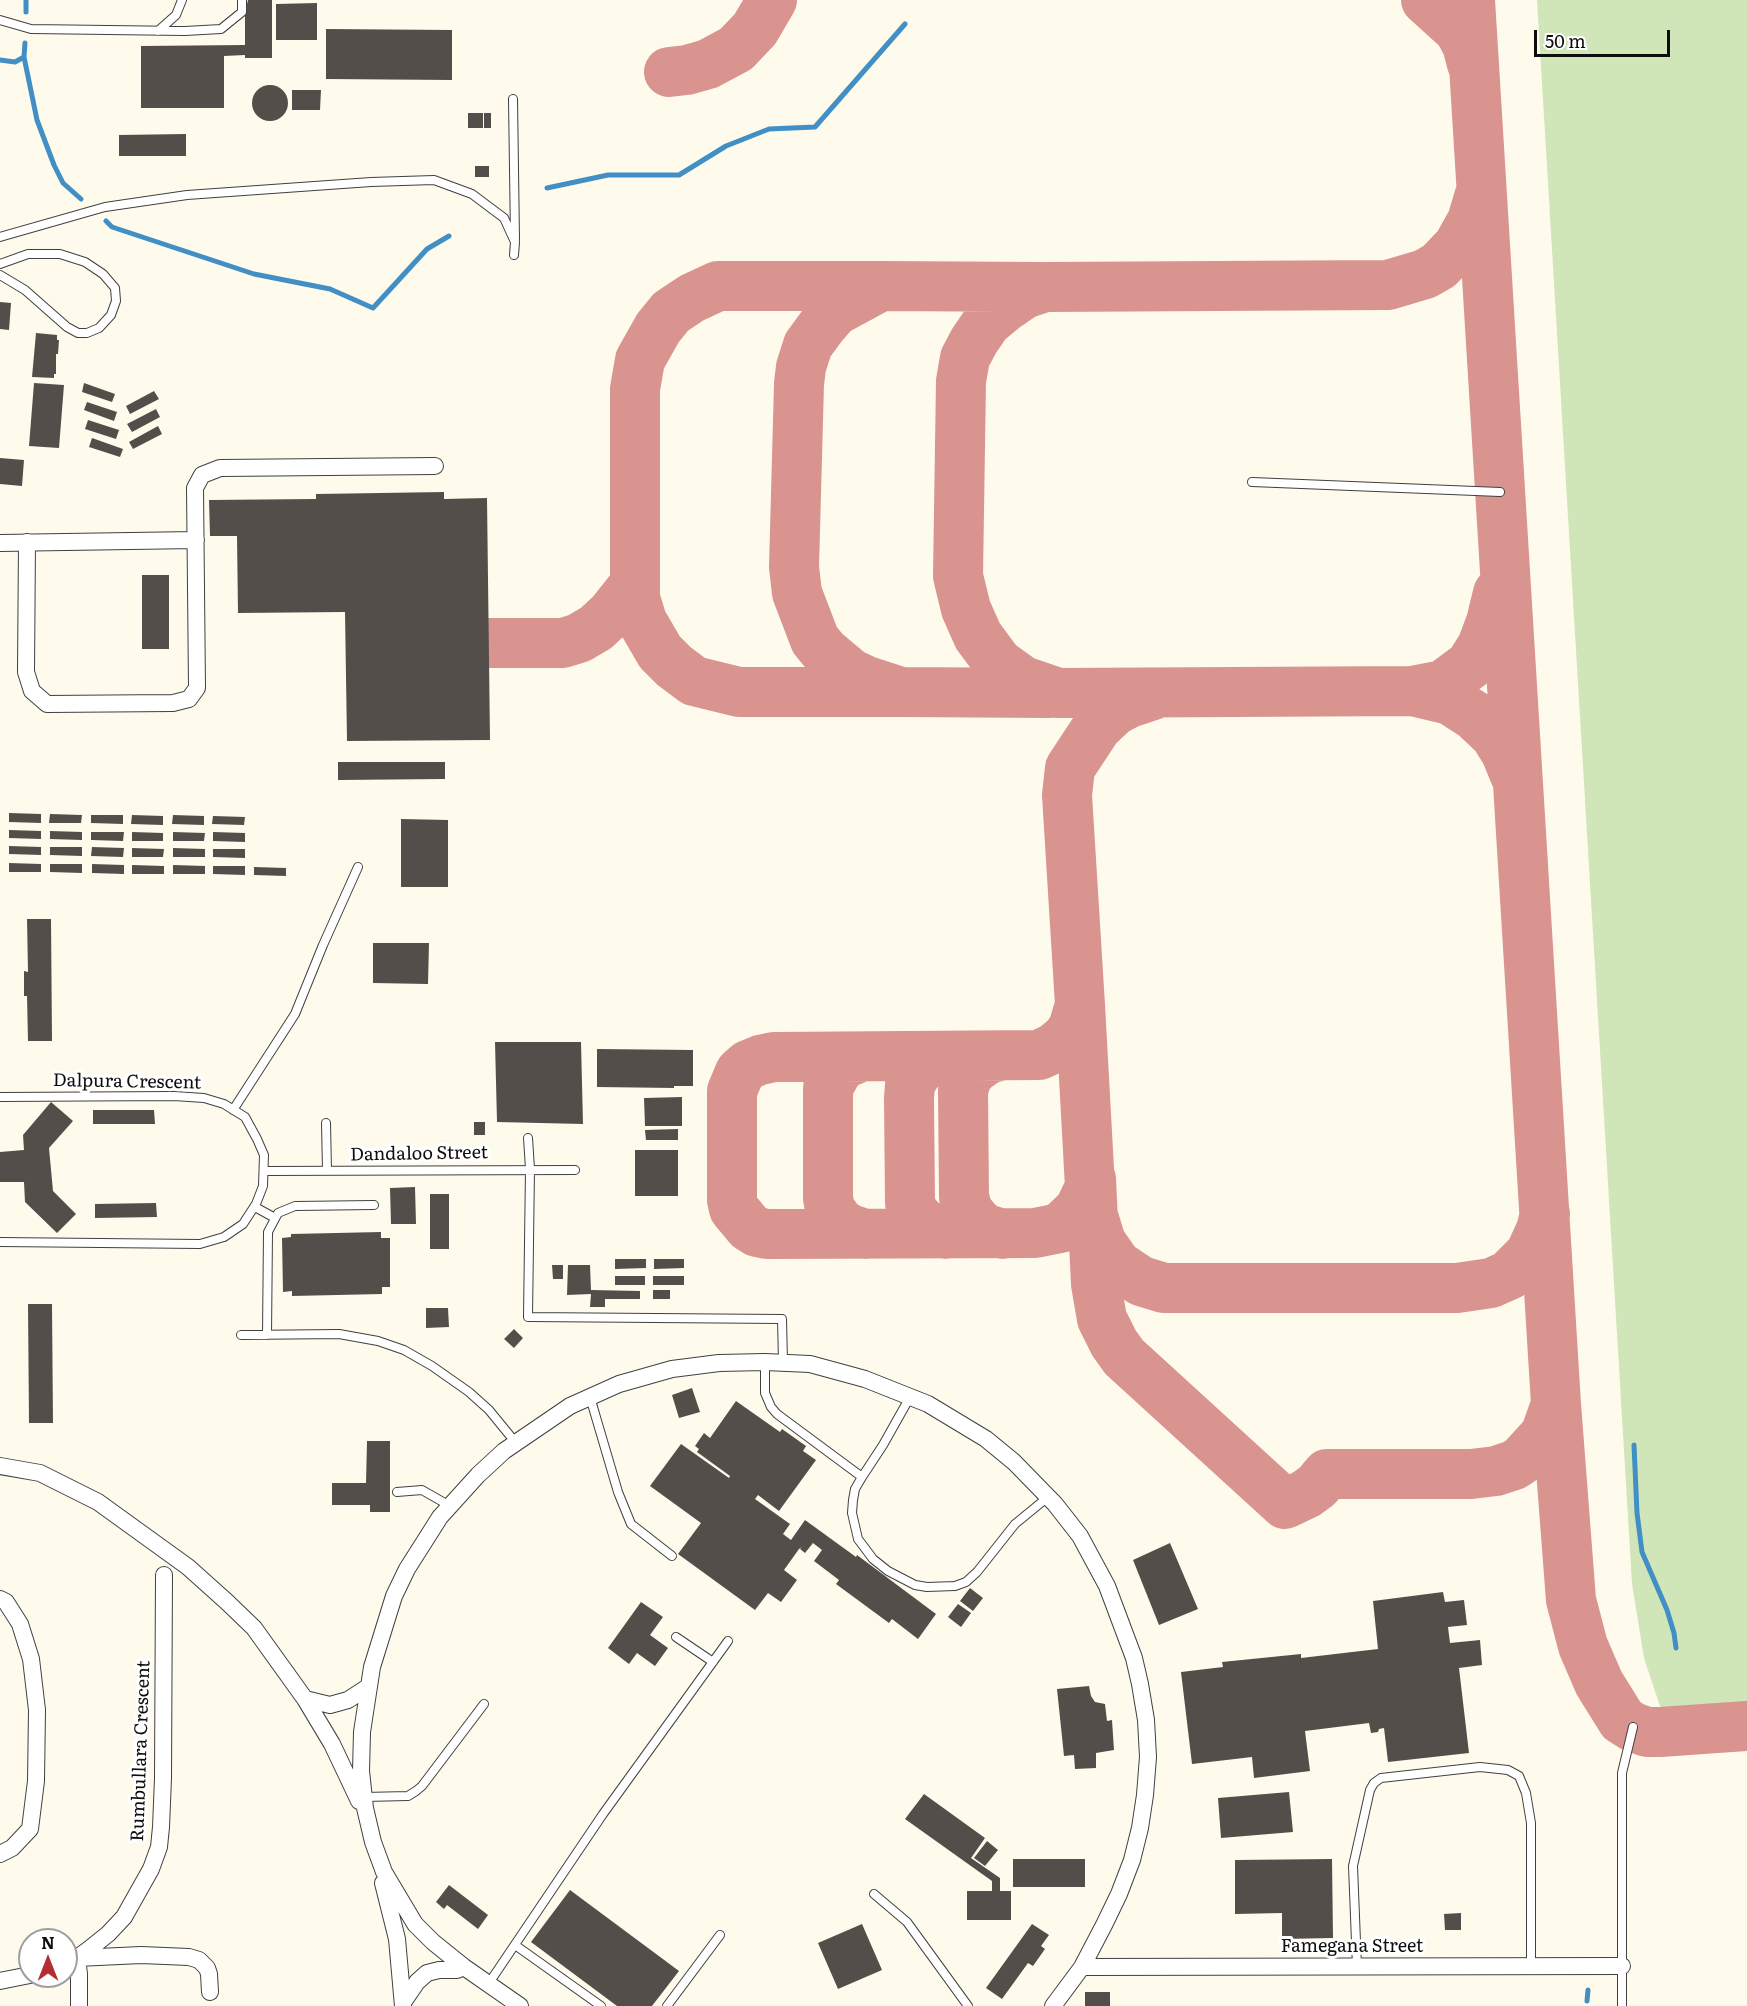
<!DOCTYPE html>
<html>
<head>
<meta charset="utf-8">
<style>
  body { margin:0 }
  #map { position:relative; width:1747px; height:2006px; overflow:hidden; background:#fefbed; font-family:Literata,serif }
  canvas { display:block }
  .north { position:absolute; left:18px; top:1928px; width:60px; height:60px; box-sizing:border-box; background:#fff; border:2px solid #9e9e9e; border-radius:50%; rotate:0deg; font-size:16px; font-weight:700; line-height:24px; text-align:center; color:#0d0d0d }
  .north::after { content:''; display:block; margin:auto; width:21px; height:27px; background:#b42d33; clip-path:polygon(50% 0,100% 100%,50% 72%,0 100%) }
  .scale { position:absolute; left:1534px; top:30px; width:136px; height:27px; box-sizing:border-box; border:3px solid #0d0d0d; border-top:0; padding-left:8px; font-size:18px; line-height:21px; white-space:nowrap; color:#0d0d0d; -webkit-text-stroke:4px #fff; paint-order:stroke }
</style>
</head>
<body>
<div id="map">
<canvas width="1747" height="2006"></canvas>
<div class="north">N</div>
<div class="scale">50 m</div>
</div>
<script>
const g = document.querySelector('canvas').getContext('2d');
g.lineJoin = 'round';
function fill(path, color) {
  g.fillStyle = color;
  g.fill(path, 'evenodd');
}
function shape(rows) {
  const path = new Path2D();
  for (const r of rows) {
    if (r.length === 3) {
      path.moveTo(r[0] + r[2], r[1]);
      path.arc(r[0], r[1], r[2], 0, 2 * Math.PI);
      continue;
    }
    path.moveTo(r[0], r[1]);
    for (let i = 2; i < r.length; i += 2) path.lineTo(r[i], r[i + 1]);
  }
  return path;
}
function strokePath(path, color, width, dash) {
  g.strokeStyle = color;
  g.lineWidth = width;
  g.lineCap = dash ? 'butt' : 'round';
  g.setLineDash(dash || []);
  g.stroke(path);
}
function drawText(font, color, halo, rows, align = 'center') {
  g.font = font + ' Literata,serif';
  g.lineWidth = 6;
  g.setLineDash([]);
  g.textBaseline = 'middle';
  g.strokeStyle = halo;
  g.fillStyle = color;
  for (const [text, x, y, turn = 0] of rows) {
    g.save();
    g.translate(x, y);
    g.rotate((+turn || 0) * Math.PI / 180);
    g.textAlign = isNaN(turn) ? turn : align;
    if (halo) g.strokeText(text, 0, 0);
    g.fillText(text, 0, 0);
    g.restore();
  }
}
fill(shape([
  [1537,0,1747,0,1747,1704,1682,1713,1668,1712,1660,1706,1644,1658,1632,1584]
]), '#d0e6b9');
strokePath(shape([
  [26,12,26,0],
  [25,43,24,57,37,120,54,165,63,183,81,199],
  [0,60,15,62,24,57],
  [547,188,608,175,679,175,726,146,769,129,815,127,905,24],
  [106,221,112,227,254,274,330,289,373,308,427,249,449,236],
  [1634,1445,1637,1513,1642,1552,1667,1610,1674,1633,1676,1648],
  [1587,2001,1588,1990]
]), '#418fc4', 5);
strokePath(shape([
  [1426,0,1459,30,1467,45,1472,64],
  [1470,0,1556,1404,1571,1600,1583,1646,1599,1683,1622,1720,1633,1727,1647,1732,1660,1732,1747,1726],
  [669,72,687,70,708,64,736,49,755,29,772,0],
  [1480,194,1472,221,1458,246,1439,266,1425,274,1388,285,1045,287,1024,294,1005,307,987,322,974,341,965,358,961,381,958,576,966,609,978,636,998,663,1023,681,1058,693,1412,691,1443,685,1470,665,1482,646,1491,622,1498,593],
  [881,286,718,286,692,298,671,312,658,328,640,360,635,389,635,598,642,621,660,652,674,666,694,681,739,692,901,692],
  [1042,287,881,286,835,311,822,326,808,345,801,367,799,384,794,567,797,593,815,640,825,652,850,673,867,681,901,692,1048,693],
  [487,643,563,643,579,638,596,628,611,614,635,584],
  [1412,691,1450,700,1475,716,1495,735,1506,753,1515,775],
  [1080,1005,1090,1187,1079,1210,1060,1228,1035,1233,767,1234,757,1232,749,1227,734,1209,732,1200,732,1091,740,1072,748,1065,760,1060,774,1057,1039,1055,1054,1048,1066,1038,1073,1028,1080,1005,1067,795,1070,768,1097,727,1114,711,1129,703,1153,695],
  [1000,1056,988,1059,974,1069,968,1076,963,1089,964,1197,968,1211,978,1223,986,1229,1003,1234],
  [861,1057,844,1064,837,1071,828,1088,828,1198,830,1209,840,1223,850,1229,865,1234],
  [1091,1179,1096,1284,1102,1319,1114,1343,1124,1357,1285,1504,1306,1494,1317,1486,1327,1474,1471,1474,1496,1471,1514,1465,1523,1459,1545,1435,1556,1404],
  [1094,1219,1101,1242,1117,1265,1141,1281,1164,1288,1457,1288,1491,1283,1509,1275,1530,1254,1541,1230,1545,1214],
  [946,1234,923,1223,914,1213,910,1203,909,1098,910,1084,918,1071,930,1061,947,1056]
]), '#d99490', 50);
fill(shape([
  [248,0,272,0,272,58,245,58,245,55,224,56,224,108,141,108,141,46,245,45,245,12],
  [317,3,317,40,276,40,276,4],
  [326,29,452,30,452,80,326,79],
  [270,103,18],
  [292,90,321,90,320,110,292,110],
  [468,113,483,113,483,128,468,128],
  [484,113,491,113,491,128,484,128],
  [186,134,186,156,119,156,119,135],
  [475,166,489,166,489,177,475,177],
  [0,302,11,303,9,330,0,329],
  [36,333,57,335,57,340,59,340,58,354,56,354,56,374,54,374,54,378,32,377],
  [34,383,64,385,59,448,29,446],
  [84,383,115,394,112,402,82,392],
  [154,391,159,399,130,414,126,406],
  [87,402,117,412,114,421,84,410],
  [156,409,160,417,132,432,127,424],
  [88,420,119,430,116,439,85,429],
  [158,426,162,434,133,449,129,442],
  [92,438,123,449,120,457,89,447],
  [0,458,24,460,22,486,0,484],
  [444,492,444,499,487,498,490,740,347,741,345,612,238,613,237,536,210,536,209,500,316,499,316,494],
  [142,575,169,575,169,649,142,649],
  [338,762,445,762,445,779,338,780],
  [9,813,41,814,41,823,9,822],
  [50,814,82,815,81,823,49,823],
  [91,815,123,815,123,824,91,823],
  [132,815,163,816,163,825,131,824],
  [173,815,204,816,204,825,172,824],
  [213,816,245,817,244,825,212,824],
  [401,819,448,820,448,887,401,887],
  [9,830,41,831,41,839,9,838],
  [50,831,82,832,82,840,50,839],
  [91,832,124,832,123,841,91,840],
  [132,832,163,833,163,841,132,841],
  [173,832,205,833,204,841,173,841],
  [213,832,245,833,245,842,213,841],
  [9,846,41,847,41,855,9,854],
  [50,847,82,847,82,856,50,855],
  [92,847,124,848,123,857,91,856],
  [132,848,164,849,163,857,132,857],
  [173,848,205,849,205,857,173,857],
  [213,849,245,849,245,858,213,857],
  [9,863,41,864,41,872,9,872],
  [50,864,82,864,82,873,50,872],
  [92,864,124,865,124,874,92,873],
  [132,865,164,866,164,874,132,874],
  [173,865,205,866,205,874,173,874],
  [213,866,245,866,245,875,213,874],
  [254,867,286,868,286,876,254,875],
  [27,919,51,919,52,1041,28,1041,27,996,24,996,24,971,28,972],
  [373,943,429,943,428,984,373,983],
  [495,1042,581,1042,583,1124,497,1122],
  [597,1049,693,1050,693,1086,674,1086,674,1088,597,1087],
  [682,1097,682,1126,645,1126,644,1098],
  [51,1102,73,1121,49,1148,53,1191,76,1214,57,1233,25,1202,24,1182,0,1182,0,1152,24,1150,23,1135],
  [93,1110,154,1110,155,1124,93,1124],
  [474,1122,485,1122,485,1135,474,1135],
  [678,1129,678,1140,646,1140,645,1130],
  [635,1150,678,1150,678,1196,635,1196],
  [415,1187,416,1224,391,1224,390,1188],
  [430,1194,449,1194,449,1249,430,1249],
  [156,1203,157,1217,95,1218,95,1204],
  [381,1232,381,1238,390,1238,390,1287,382,1287,382,1294,292,1296,292,1291,283,1292,282,1238,291,1237,291,1234],
  [615,1259,646,1259,646,1268,615,1269],
  [654,1259,684,1259,684,1268,654,1269],
  [552,1265,563,1265,563,1279,553,1279],
  [568,1265,590,1265,591,1290,640,1291,640,1299,605,1299,605,1307,590,1307,591,1294,567,1295],
  [615,1276,645,1276,645,1285,615,1285],
  [653,1276,684,1276,684,1285,653,1285],
  [653,1290,670,1290,670,1299,653,1299],
  [28,1304,52,1304,53,1423,29,1423],
  [426,1308,448,1308,449,1327,426,1328],
  [514,1329,523,1338,514,1348,504,1339],
  [692,1388,700,1412,679,1418,672,1395],
  [736,1401,780,1432,782,1429,806,1446,803,1451,816,1460,779,1511,758,1495,755,1499,790,1524,783,1534,791,1540,805,1520,856,1557,857,1555,936,1614,918,1639,892,1619,889,1623,836,1584,839,1580,814,1561,822,1550,813,1543,805,1553,800,1549,802,1547,799,1549,784,1570,797,1580,781,1602,768,1593,755,1610,678,1554,701,1523,650,1486,681,1444,729,1478,730,1476,697,1452,699,1449,695,1446,704,1433,710,1438],
  [367,1441,390,1441,390,1512,370,1512,370,1505,332,1505,332,1483,366,1483],
  [1170,1543,1198,1609,1159,1625,1133,1560],
  [970,1588,983,1598,973,1611,960,1601],
  [1443,1592,1445,1602,1464,1600,1467,1625,1448,1627,1450,1643,1480,1640,1482,1665,1459,1668,1469,1753,1388,1762,1384,1728,1379,1729,1378,1732,1371,1733,1369,1723,1305,1731,1310,1771,1254,1778,1252,1757,1192,1764,1181,1672,1223,1667,1222,1662,1301,1654,1301,1658,1378,1649,1373,1601],
  [641,1602,663,1617,650,1635,668,1648,655,1666,637,1653,629,1664,608,1648],
  [958,1604,971,1613,961,1627,948,1617],
  [1089,1686,1091,1696,1095,1702,1105,1704,1107,1721,1112,1720,1114,1750,1096,1753,1096,1768,1075,1769,1074,1755,1064,1756,1057,1689],
  [1289,1792,1293,1832,1221,1838,1218,1798],
  [924,1794,985,1838,971,1858,1000,1878,1000,1891,1011,1891,1011,1920,967,1920,967,1891,992,1891,992,1881,905,1819],
  [987,1841,998,1850,985,1866,974,1858],
  [1013,1859,1085,1859,1085,1887,1013,1887],
  [1332,1859,1333,1938,1282,1939,1282,1913,1235,1914,1235,1860],
  [449,1885,488,1915,478,1929,447,1905,444,1909,436,1902],
  [570,1890,679,1971,652,2006,617,2006,531,1942],
  [1461,1913,1461,1930,1445,1930,1444,1914],
  [862,1924,882,1970,838,1989,818,1943],
  [1032,1924,1049,1935,1041,1946,1045,1949,1033,1966,1028,1963,1002,1999,986,1988],
  [1085,1992,1110,1992,1110,2006,1085,2006]
]), '#544e4a');
const lane = shape([
  [0,20,31,29,185,31,221,29,242,12,242,0],
  [158,31,176,15,182,0],
  [513,99,515,239],
  [0,237,105,207,187,195,371,182,434,180,472,194,504,218,515,242,514,255],
  [0,264,28,254,60,254,85,262,103,274,115,288,116,301,111,315,99,328,87,333,78,333,67,327,25,290,0,275],
  [1252,482,1500,492],
  [0,1097,174,1096,204,1098,224,1104,245,1117,257,1139,264,1155,263,1186,256,1204,243,1224,224,1237,200,1244,0,1242],
  [233,1110,295,1014,323,945,358,867],
  [326,1123,327,1171],
  [528,1138,530,1169,528,1317,782,1319,783,1362],
  [264,1171,575,1170],
  [255,1207,275,1218],
  [241,1335,339,1334,378,1341,404,1350,432,1366,469,1392,489,1410,516,1443],
  [267,1335,268,1232,278,1213,295,1206,374,1205],
  [765,1362,765,1393,771,1407,777,1414,862,1477],
  [590,1397,618,1492,631,1524,672,1556],
  [910,1397,883,1445,862,1477,855,1489,853,1500,852,1513,858,1539,873,1559,888,1571,915,1585,927,1587,955,1586,966,1582,977,1572,1015,1524,1048,1497],
  [397,1492,422,1490,450,1506],
  [676,1637,713,1662],
  [364,1797,408,1796,416,1791,422,1786,484,1704],
  [874,1894,907,1922,968,2006],
  [515,1945,601,2006],
  [1357,1967,1353,1866,1370,1790,1374,1783,1381,1778,1480,1767,1508,1770,1519,1776,1526,1793,1531,1823,1531,1966],
  [489,1983,603,1814,728,1641],
  [667,2006,720,1935],
  [1622,2006,1622,1773,1633,1727]
]);
const street = shape([
  [27,542,26,672,32,691,47,704,173,703,189,699,197,688,195,488,202,475,220,468,435,466],
  [0,543,196,540],
  [0,1466,40,1473,98,1502,188,1567,227,1602,254,1628,305,1699,332,1744,359,1801],
  [0,1599,6,1602,20,1624,31,1659,37,1710,36,1781,30,1829,12,1848,0,1854],
  [305,1699,330,1705,348,1700,368,1687],
  [383,1883,397,1939,403,2006],
  [66,1962,77,1958,88,1950,108,1934,124,1917,151,1869,159,1847,161,1827,163,1778,164,1575],
  [1082,1967,1622,1966],
  [0,1981,30,1975],
  [404,2001,417,1982,427,1973,439,1970,457,1970,464,1967],
  [79,2006,79,1974,77,1958,141,1955,189,1957,199,1960,207,1968,209,1974,210,1992],
  [520,2006,464,1967,433,1942,415,1924,384,1872,373,1842,365,1808,361,1771,362,1732,372,1667,394,1596,407,1569,440,1517,478,1475,504,1451,570,1406,619,1384,672,1369,719,1363,765,1362,810,1364,865,1379,928,1404,986,1439,1014,1462,1055,1504,1080,1536,1107,1586,1134,1658,1140,1684,1146,1720,1148,1757,1145,1795,1140,1828,1132,1860,1119,1894,1104,1925,1082,1967,1053,2006]
]);
strokePath(lane, '#404040', 10);
strokePath(street, '#404040', 18);
strokePath(lane, '#fff', 8);
strokePath(street, '#fff', 16);
drawText('18px', '#0d0d0d', '#fff', [
  ["Dalpura Crescent",127,1082,1],
  ["Dandaloo Street",419,1154,-1],
  ["Rumbullara Crescent",141,1751,-88],
  ["Famegana Street",1352,1947]
]);
</script>
</body>
</html>
